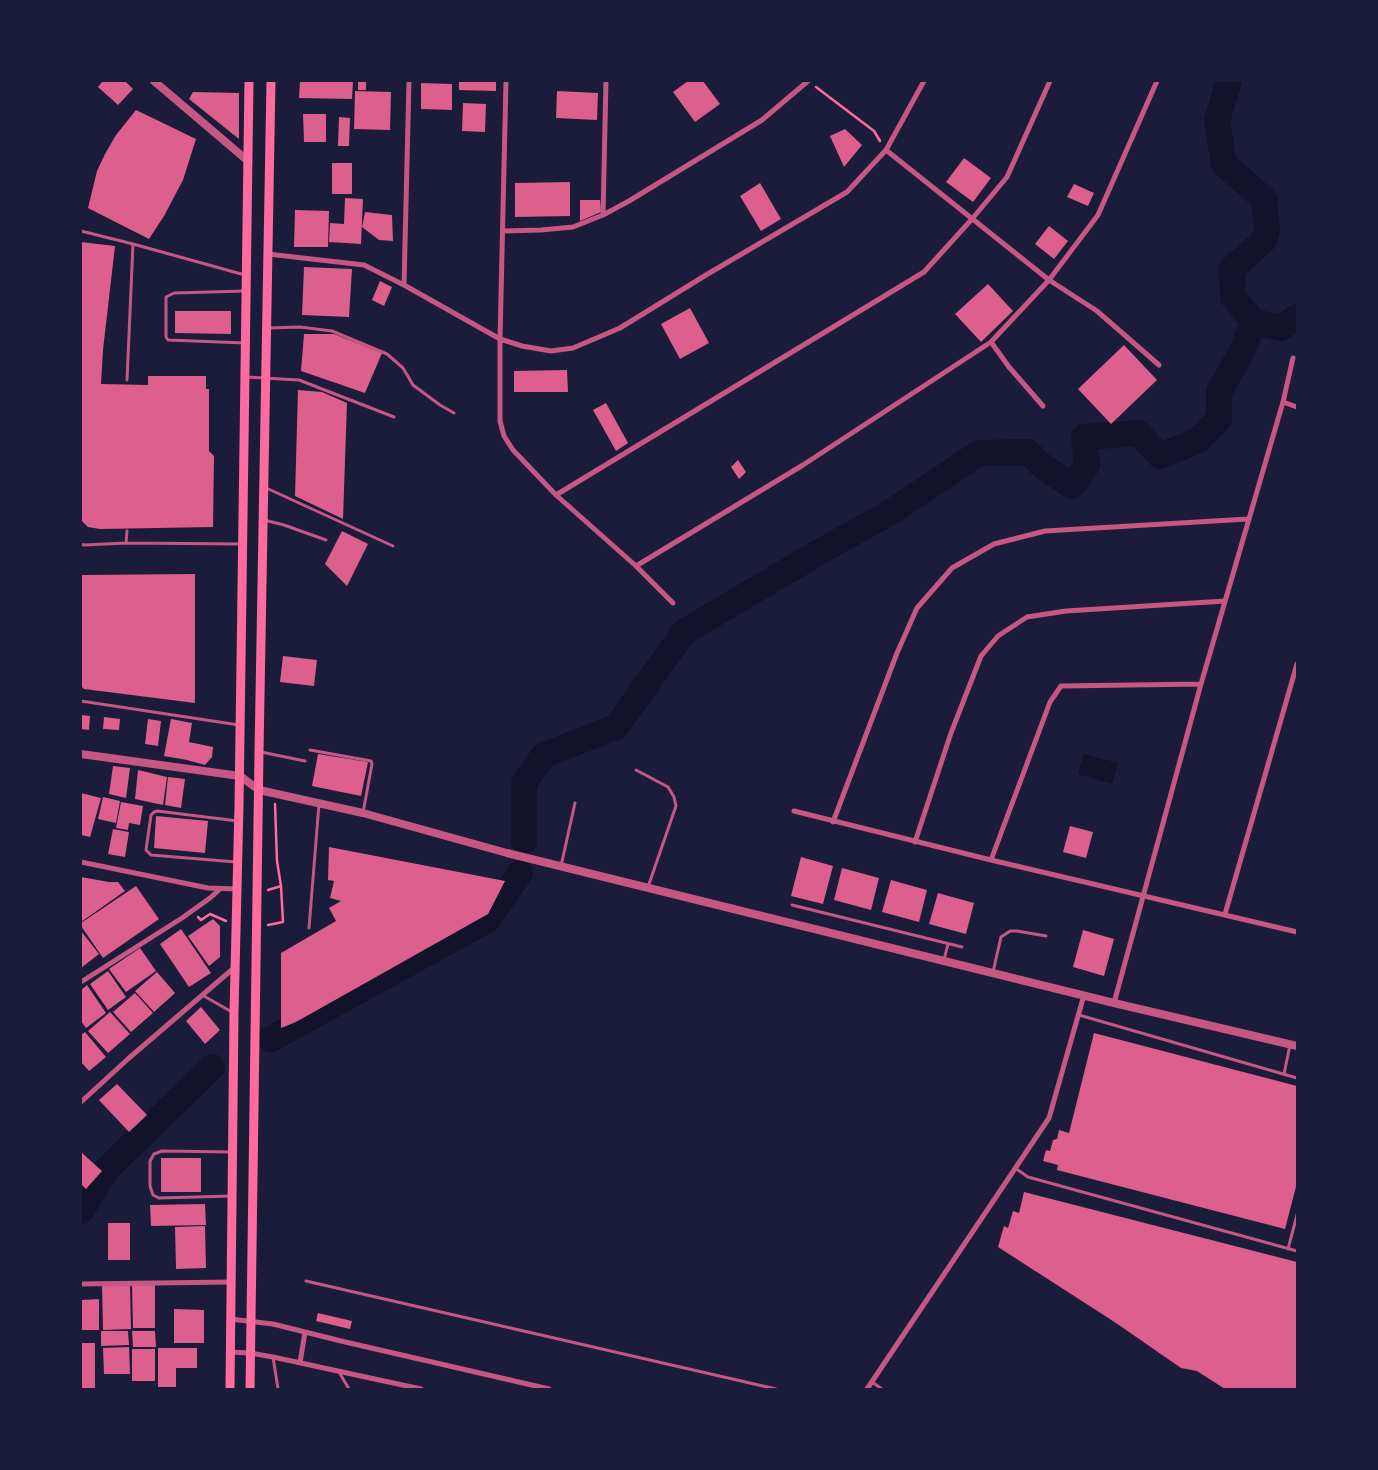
<!DOCTYPE html>
<html>
<head>
<meta charset="utf-8">
<style>
  body { margin:0 }
  #map { position:relative; width:1378px; height:1470px; overflow:hidden; background:#1b1b3a; font-family:Helvetica,sans-serif }
  canvas { display:block }
  .frame { position:absolute; inset:0; border:82px solid #1b1b3a; pointer-events:none }
</style>
</head>
<body>
<div id="map">
<canvas width="1378" height="1470"></canvas>
<div class="frame"></div>
</div>
<script>
const g = document.querySelector('canvas').getContext('2d');
g.lineJoin = 'round';
function fill(path, color) {
  g.fillStyle = color;
  g.fill(path, 'evenodd');
}
function shape(rows) {
  const path = new Path2D();
  for (const r of rows) {
    path.moveTo(r[0], r[1]);
    for (let i = 2; i < r.length; i += 2) path.lineTo(r[i], r[i + 1]);
  }
  return path;
}
function strokePath(path, color, width, dash) {
  g.strokeStyle = color;
  g.lineWidth = width;
  g.lineCap = dash ? 'butt' : 'round';
  g.setLineDash(dash || []);
  g.stroke(path);
}
fill(shape([
  [1084,754,1118,763,1112,784,1078,774]
]), '#12122b');
strokePath(shape([
  [1229,81,1217,120,1224,164,1264,199,1267,231,1264,240,1232,269,1233,297,1254,322,1281,328,1297,317],
  [524,841,524,783,544,755,616,727,684,632,821,551,891,512,979,453,1028,452,1041,465,1072,486,1087,465,1084,437,1138,433,1160,456,1197,441,1219,419,1219,392,1241,353,1254,322],
  [271,1039,487,920,520,873],
  [81,1211,106,1170,212,1067]
]), '#12122b', 26);
fill(shape([
  [103,81,125,81,133,89,118,105,98,87],
  [300,81,353,81,352,99,299,98],
  [358,81,366,81,366,90,358,90],
  [459,81,496,81,496,91,459,90],
  [688,81,703,81,720,104,695,122,673,92],
  [421,83,452,84,452,110,421,109],
  [355,91,391,92,390,130,354,129],
  [557,91,598,93,597,120,556,118],
  [193,92,239,93,239,139,189,99],
  [463,103,486,104,485,132,462,131],
  [136,110,196,139,183,180,164,216,149,239,88,208,97,171,105,154,116,135],
  [303,114,326,114,326,142,304,142],
  [339,117,350,118,349,146,338,146],
  [845,129,862,145,844,167,830,136],
  [964,158,991,178,973,202,946,182],
  [332,163,352,163,352,194,332,194],
  [570,182,570,216,515,217,515,183],
  [760,183,781,219,761,231,740,196],
  [1074,184,1094,193,1088,206,1067,197],
  [345,198,363,199,361,244,329,242,330,223,344,224],
  [580,200,600,200,601,212,580,221],
  [295,210,329,211,328,247,294,247],
  [365,212,392,215,393,241,379,240,362,227],
  [1049,226,1068,241,1054,259,1035,244],
  [81,242,115,246,103,350,101,384,148,385,148,376,206,376,206,389,209,389,209,451,214,456,213,527,100,529,88,527,81,520],
  [304,267,352,269,349,317,302,315],
  [380,281,392,287,384,306,372,300],
  [988,284,1013,311,981,342,955,314],
  [690,308,709,343,680,359,661,324],
  [175,311,231,311,231,334,175,333],
  [304,334,334,334,382,353,365,393,301,371],
  [1124,345,1157,380,1111,424,1078,389],
  [567,370,568,392,514,392,514,371],
  [298,390,322,392,347,403,343,519,295,496],
  [606,403,628,443,616,451,593,410],
  [738,460,746,472,739,479,731,467],
  [342,531,368,544,347,586,325,564],
  [195,574,195,703,84,689,81,686,81,575],
  [283,656,317,660,314,686,280,682],
  [81,715,90,716,89,730,81,729],
  [104,717,120,719,119,730,103,729],
  [148,719,161,721,158,746,145,744],
  [171,719,192,723,189,742,213,747,212,757,205,765,187,760,164,756],
  [318,754,368,762,361,796,312,786],
  [113,766,130,768,126,798,109,794],
  [138,770,167,777,163,805,135,799],
  [168,777,185,779,181,808,165,805],
  [81,793,101,798,90,837,81,835],
  [103,797,120,801,116,823,98,819],
  [121,802,143,806,140,825,129,823,128,830,116,828],
  [156,816,208,821,205,853,154,848],
  [1070,826,1093,832,1086,858,1063,852],
  [113,829,129,832,125,857,108,854],
  [329,847,505,881,488,914,296,1022,281,1028,281,953,336,921,329,908,341,901,330,898,334,881,328,880],
  [801,857,833,866,823,904,791,896],
  [842,868,879,878,871,910,834,900],
  [81,877,109,882,118,882,125,891,81,922],
  [891,880,927,890,919,922,882,912],
  [136,886,159,919,103,958,81,926,81,923],
  [938,893,974,903,966,934,929,924],
  [213,919,220,926,220,957,209,966,188,936],
  [181,929,211,973,189,987,160,944],
  [1083,930,1114,939,1104,976,1073,967],
  [81,931,99,954,81,968],
  [140,948,156,971,126,992,109,969],
  [108,971,126,997,108,1010,90,984],
  [157,972,175,993,154,1012,135,991],
  [87,985,106,1013,86,1028,81,1021,81,990],
  [135,993,153,1013,131,1032,113,1012],
  [201,1007,220,1030,205,1044,186,1021],
  [110,1012,130,1034,108,1053,88,1031],
  [85,1032,106,1057,89,1071,81,1062,81,1035],
  [1094,1033,1297,1086,1297,1183,1285,1229,1057,1170,1058,1165,1043,1161,1046,1150,1050,1151,1053,1140,1057,1139,1059,1130,1069,1133],
  [117,1084,147,1115,129,1132,99,1100],
  [81,1152,102,1171,86,1189,81,1184],
  [161,1158,201,1158,201,1192,161,1192],
  [1024,1192,1297,1262,1297,1389,1225,1389,1197,1371,1181,1368,1116,1323,998,1247,1004,1226,1008,1228,1013,1211,1019,1213],
  [205,1204,206,1225,151,1226,150,1205],
  [108,1223,130,1223,130,1260,108,1260],
  [205,1226,206,1268,176,1269,175,1227],
  [155,1284,155,1328,133,1328,132,1285],
  [130,1285,131,1329,103,1330,102,1286],
  [99,1299,99,1330,81,1330,81,1300],
  [174,1309,204,1310,204,1343,174,1343],
  [318,1313,352,1321,350,1329,316,1321],
  [101,1331,128,1331,129,1345,101,1346],
  [132,1331,155,1331,156,1347,133,1347],
  [81,1343,95,1343,95,1389,81,1389],
  [129,1347,130,1374,104,1374,103,1348],
  [158,1348,197,1348,197,1368,176,1368,176,1387,158,1387],
  [132,1349,155,1349,155,1381,132,1381]
]), '#dd5f8e');
strokePath(shape([
  [816,87,874,131,880,141],
  [268,890,281,886],
  [198,917,201,920,210,914,226,921],
  [268,925,283,922,281,886,277,861,275,804]
]), '#ff6b9d', 2.5);
strokePath(shape([
  [81,231,133,244,245,275],
  [268,328,300,327,332,331,387,354,403,368,413,385,440,405,454,413],
  [245,343,168,340,166,337,166,297,174,293,245,291],
  [246,377,299,380,394,417],
  [127,380,133,244],
  [264,487,393,546],
  [264,520,284,525,326,540],
  [126,543,127,531],
  [81,544,84,545,126,543,242,544],
  [81,701,239,725],
  [310,750,371,761,372,764,363,813],
  [261,752,305,761],
  [636,770,668,787,674,797,676,806,648,887],
  [236,862,151,855,146,850,151,815,154,812,157,811,238,821],
  [561,866,575,803],
  [792,905,962,947],
  [309,928,319,804],
  [944,960,948,944],
  [993,972,1001,937,1010,931,1017,931,1046,936],
  [202,995,232,1012],
  [1079,1015,1297,1078],
  [1284,1074,1290,1045],
  [1015,1168,1028,1177,1297,1251],
  [232,1196,159,1198,153,1195,150,1186,150,1161,154,1154,162,1151,232,1152],
  [1288,1249,1297,1215],
  [306,1281,776,1389],
  [273,1357,278,1389],
  [339,1372,349,1389],
  [872,1382,882,1389]
]), '#c65784', 3);
strokePath(shape([
  [506,81,500,339,500,421,504,436,513,450,556,495,636,566,673,603],
  [886,150,1049,280,1097,311,1159,365],
  [603,215,606,81],
  [503,231,541,230,573,227,603,215,629,201,762,120,808,81],
  [268,254,364,265,404,285,500,339,522,346,551,351,573,348,620,328,706,275,847,192,886,150,924,81],
  [404,285,409,81],
  [991,342,1009,367,1043,406],
  [1283,402,1297,407],
  [556,495,924,272,972,219,1007,177,1050,81],
  [636,566,803,465,991,342,1049,280,1098,215,1157,81],
  [794,811,991,860,1297,932],
  [833,822,897,653,917,608,952,568,994,544,1045,531,1248,519],
  [915,842,951,733,981,656,998,636,1027,617,1066,611,1225,601],
  [991,860,1050,702,1061,686,1201,684],
  [81,862,208,888,237,889],
  [1225,914,1297,664],
  [81,982,182,918,210,898,220,889],
  [1114,1003,1201,684,1283,402,1293,358],
  [81,1102,129,1058,235,967],
  [81,1284,231,1282],
  [230,1319,273,1324,341,1341,549,1389],
  [230,1352,250,1353,273,1357,421,1389],
  [300,1363,305,1332],
  [867,1389,1049,1118,1084,995]
]), '#c65784', 5);
strokePath(shape([
  [154,81,248,161],
  [81,754,240,776,259,790,363,813,507,853,1114,1003,1297,1046]
]), '#c65784', 8);
strokePath(shape([
  [230,1389,234,1013,239,806,249,81],
  [250,1389,259,752,271,81]
]), '#ff6b9d', 9);
</script>
</body>
</html>
